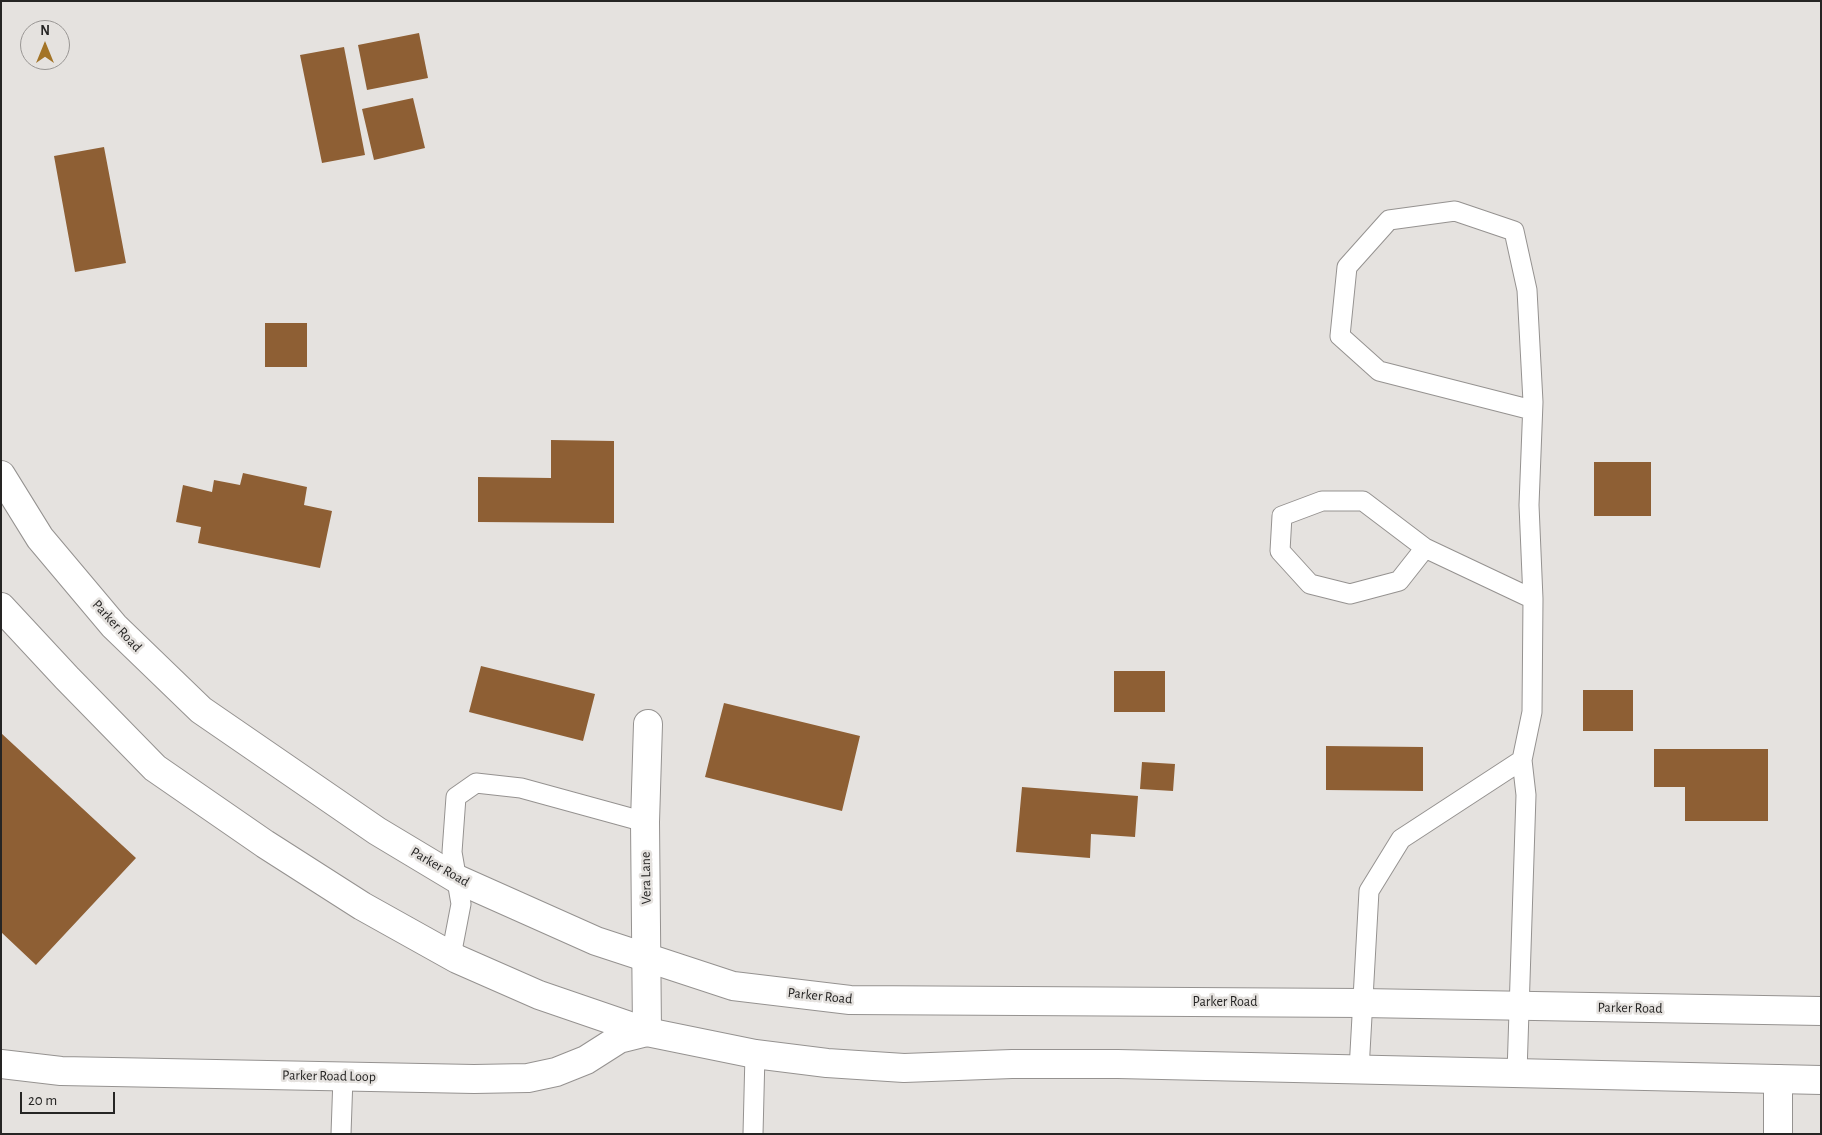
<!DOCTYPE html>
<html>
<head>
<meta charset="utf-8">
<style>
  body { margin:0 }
  #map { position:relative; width:1822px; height:1135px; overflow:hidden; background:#e5e2df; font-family:"Alegreya Sans",sans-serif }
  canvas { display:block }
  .frame { position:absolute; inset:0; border:2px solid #262524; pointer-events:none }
  .north { position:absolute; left:20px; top:20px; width:50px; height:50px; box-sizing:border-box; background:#e5e2df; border:1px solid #999694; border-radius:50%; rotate:0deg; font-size:14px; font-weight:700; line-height:20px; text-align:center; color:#262524 }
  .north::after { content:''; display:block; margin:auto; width:18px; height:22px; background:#a37427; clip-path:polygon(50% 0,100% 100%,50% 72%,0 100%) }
  .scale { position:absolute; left:20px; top:1092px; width:95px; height:22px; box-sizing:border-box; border:2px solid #262524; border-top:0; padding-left:6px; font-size:15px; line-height:18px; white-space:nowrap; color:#262524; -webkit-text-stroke:4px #e5e2df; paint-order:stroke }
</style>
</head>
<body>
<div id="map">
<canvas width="1822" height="1135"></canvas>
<div class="frame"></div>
<div class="north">N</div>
<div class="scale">20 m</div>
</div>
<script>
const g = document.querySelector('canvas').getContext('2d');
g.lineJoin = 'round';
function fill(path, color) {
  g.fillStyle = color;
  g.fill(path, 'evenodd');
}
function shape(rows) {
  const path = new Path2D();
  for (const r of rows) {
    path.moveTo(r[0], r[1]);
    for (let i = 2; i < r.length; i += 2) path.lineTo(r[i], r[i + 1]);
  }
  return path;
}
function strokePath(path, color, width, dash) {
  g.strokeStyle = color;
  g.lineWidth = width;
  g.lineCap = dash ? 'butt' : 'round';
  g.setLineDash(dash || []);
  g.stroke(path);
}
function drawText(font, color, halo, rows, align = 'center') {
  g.font = font + ' "Alegreya Sans",sans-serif';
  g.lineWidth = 5;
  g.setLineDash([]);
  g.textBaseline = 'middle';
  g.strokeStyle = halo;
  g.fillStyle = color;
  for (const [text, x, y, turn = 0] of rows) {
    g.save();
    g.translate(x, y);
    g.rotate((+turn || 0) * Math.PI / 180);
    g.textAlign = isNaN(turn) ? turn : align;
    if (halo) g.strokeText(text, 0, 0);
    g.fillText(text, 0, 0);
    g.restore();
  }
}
fill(shape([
  [419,33,428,78,367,90,358,45],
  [344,47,365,155,322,163,300,55],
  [413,98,425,148,374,160,362,109],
  [104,147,126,263,75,272,54,156],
  [265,323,307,323,307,367,265,367],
  [551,440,614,441,614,523,478,522,478,477,551,478],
  [1594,462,1651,462,1651,516,1594,516],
  [243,473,307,487,304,505,332,511,320,568,198,543,201,527,176,522,183,485,212,492,214,480,240,485],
  [481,666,595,694,583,741,469,712],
  [1114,671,1165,671,1165,712,1114,712],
  [1583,690,1633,690,1633,731,1583,731],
  [724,703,860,736,842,811,705,777],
  [1,733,136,858,36,965,1,932],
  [1326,746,1423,747,1423,791,1326,790],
  [1654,749,1768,749,1768,821,1685,821,1685,787,1654,787],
  [1142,762,1175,764,1173,791,1140,789],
  [1022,787,1138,796,1135,837,1091,834,1090,858,1016,852]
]), '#8e5f34');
const service = shape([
  [1532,410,1379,371,1340,336,1347,267,1389,220,1455,211,1514,231,1527,290,1533,402,1529,505,1533,599],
  [451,956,461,904,452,852,456,797,476,783,521,788,645,822],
  [1359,1070,1369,891,1401,839,1522,760,1532,712,1533,599,1425,548,1399,581,1350,594,1310,584,1280,551,1282,516,1322,501,1363,501,1425,548],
  [1517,1073,1526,795,1522,760],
  [341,1134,343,1077],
  [753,1134,755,1054]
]);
const minor = shape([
  [1,1064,61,1071,474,1079,528,1078,556,1072,586,1060,619,1039,647,1032,645,822,648,724],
  [1778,1079,1778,1134]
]);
const secondary = shape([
  [1,475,40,538,114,626,201,710,377,831,457,879,596,941,733,986,850,1000,1362,1003,1821,1011],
  [1,607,67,678,155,768,265,844,362,906,457,959,539,995,647,1032,755,1054,827,1063,904,1068,1012,1064,1118,1064,1821,1080]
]);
strokePath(service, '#959290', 21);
strokePath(minor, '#959290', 30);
strokePath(secondary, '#959290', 30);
strokePath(service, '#fff', 19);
strokePath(minor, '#fff', 28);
strokePath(secondary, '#fff', 28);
drawText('14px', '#262524', '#e5e2df', [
  ["Parker Road",117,626,47],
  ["Parker Road",440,867,30],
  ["Vera Lane",646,878,-91],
  ["Parker Road",820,996,6],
  ["Parker Road",1225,1002],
  ["Parker Road",1630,1008,1],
  ["Parker Road Loop",329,1076,1]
]);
</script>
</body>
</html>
